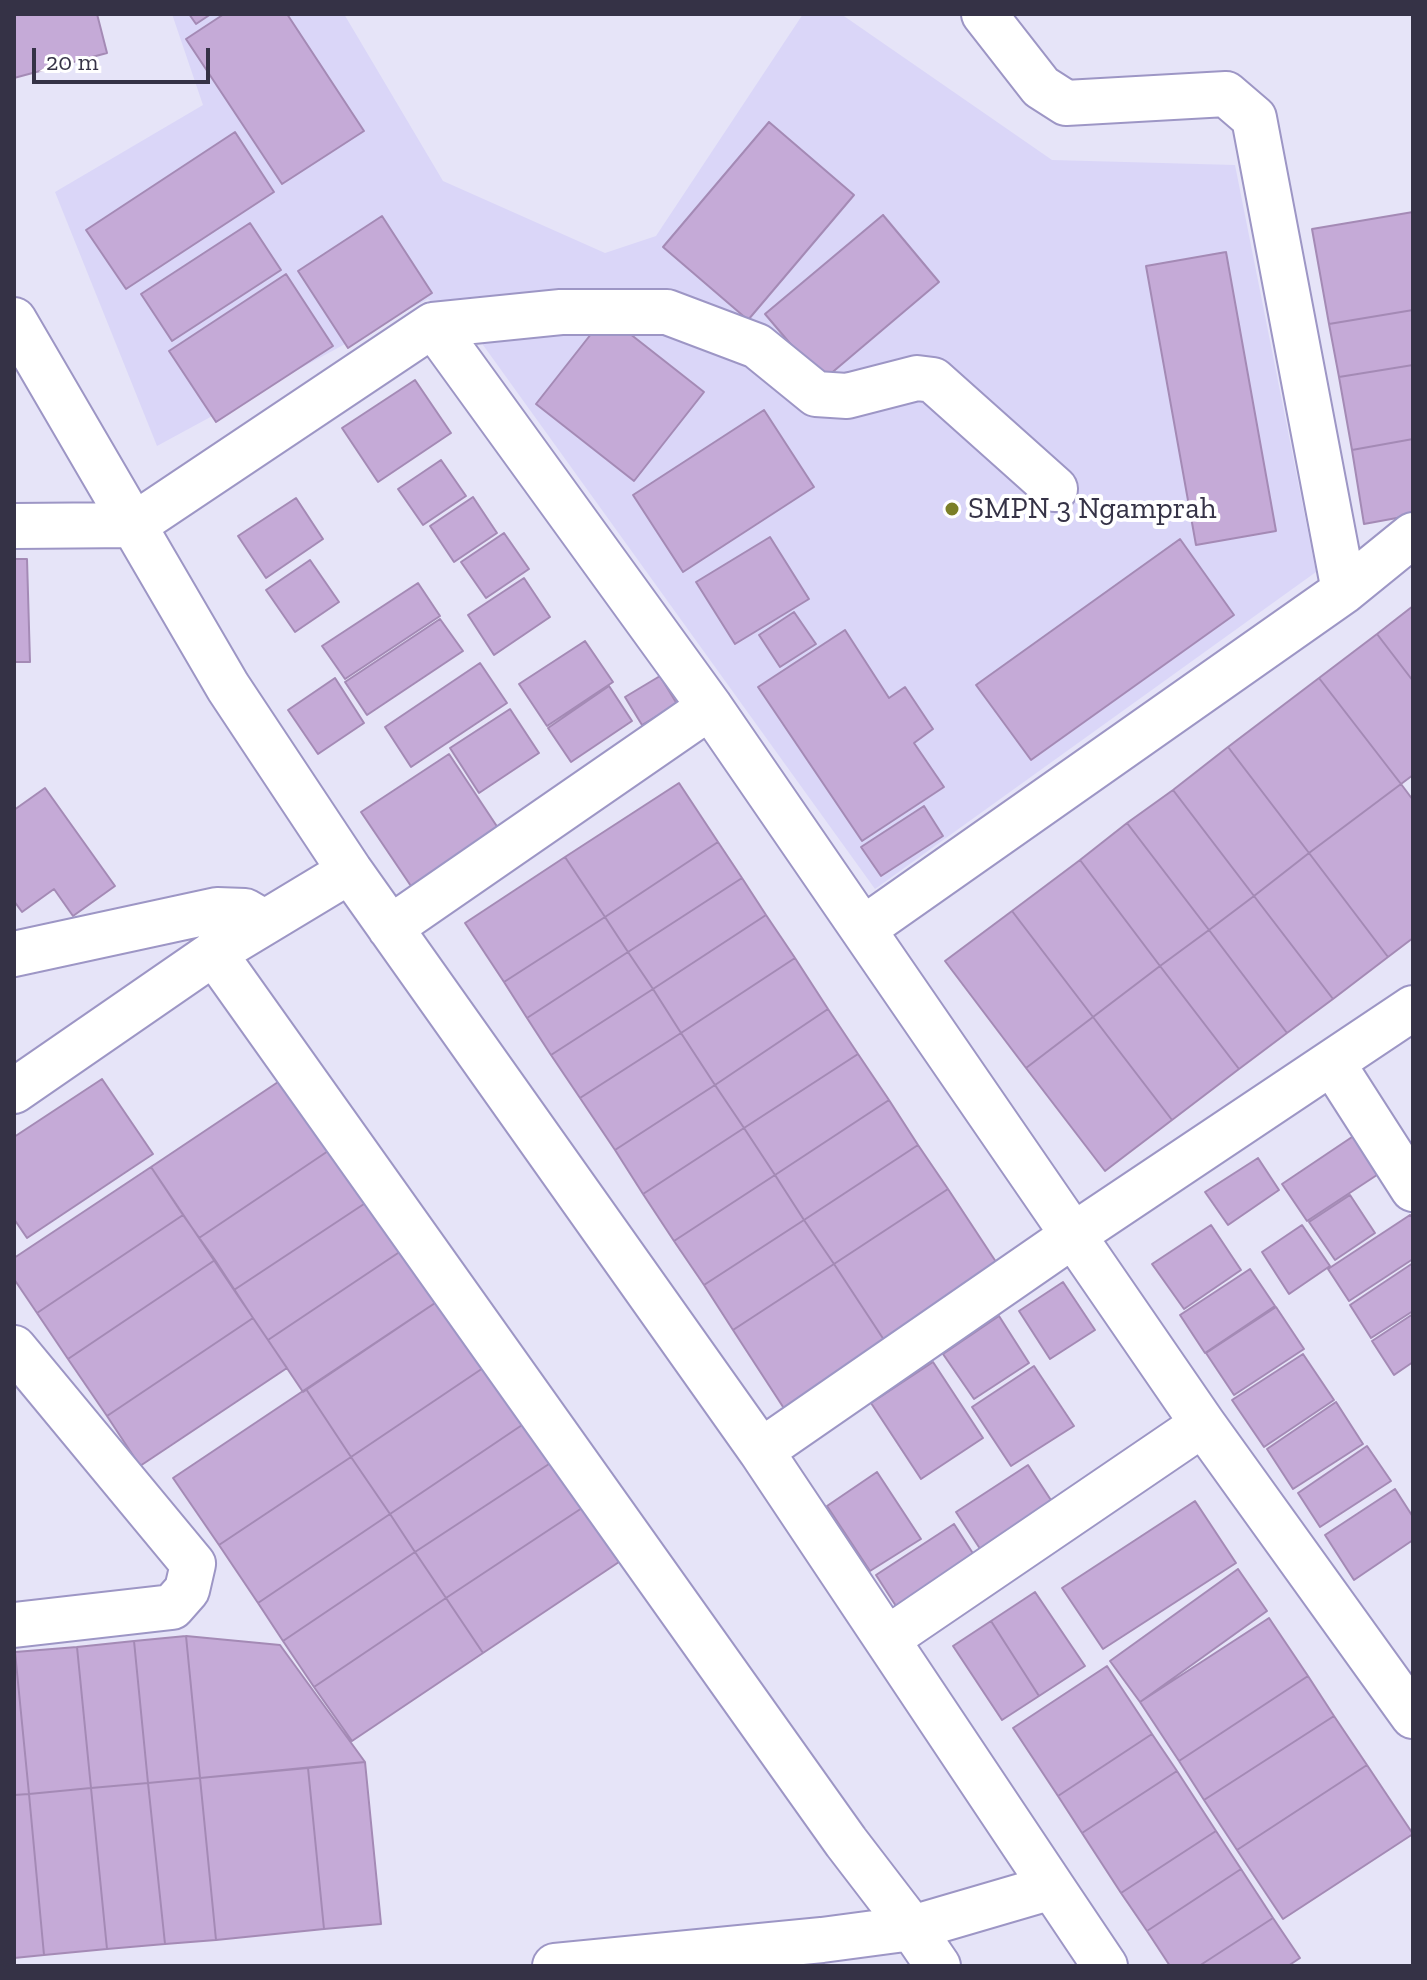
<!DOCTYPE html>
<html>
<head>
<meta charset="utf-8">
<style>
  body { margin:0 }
  #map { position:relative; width:1427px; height:1980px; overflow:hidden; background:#e6e4f8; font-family:"Zilla Slab",serif }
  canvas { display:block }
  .frame { position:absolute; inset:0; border:16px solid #353246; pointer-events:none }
  .scale { position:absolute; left:32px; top:48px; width:178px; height:36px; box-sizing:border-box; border:4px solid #353246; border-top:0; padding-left:10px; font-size:24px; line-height:28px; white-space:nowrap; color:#353246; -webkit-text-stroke:6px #fff; paint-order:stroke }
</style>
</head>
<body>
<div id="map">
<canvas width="1427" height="1980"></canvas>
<div class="frame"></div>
<div class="scale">20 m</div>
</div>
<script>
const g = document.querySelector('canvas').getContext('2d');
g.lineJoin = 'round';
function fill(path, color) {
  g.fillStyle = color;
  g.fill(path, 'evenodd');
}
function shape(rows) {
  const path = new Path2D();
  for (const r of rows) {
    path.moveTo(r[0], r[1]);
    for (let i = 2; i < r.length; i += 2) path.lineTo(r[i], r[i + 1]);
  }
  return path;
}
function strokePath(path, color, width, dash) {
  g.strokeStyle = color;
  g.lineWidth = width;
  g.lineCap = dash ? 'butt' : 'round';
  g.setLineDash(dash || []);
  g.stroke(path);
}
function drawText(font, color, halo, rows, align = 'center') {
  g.font = font + ' "Zilla Slab",serif';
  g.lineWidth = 8;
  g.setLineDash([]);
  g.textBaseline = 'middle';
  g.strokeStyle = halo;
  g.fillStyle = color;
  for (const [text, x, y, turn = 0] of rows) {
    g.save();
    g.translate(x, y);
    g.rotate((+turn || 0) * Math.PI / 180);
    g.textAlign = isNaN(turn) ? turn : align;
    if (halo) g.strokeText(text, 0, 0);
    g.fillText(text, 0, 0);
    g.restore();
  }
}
fill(shape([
  [172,14,344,14,443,181,605,253,656,236,803,14,841,14,1052,160,1235,165,1316,572,875,889,478,338,428,299,157,446,55,192,203,105]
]), '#dad6f8');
const building = shape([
  [14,14,97,14,107,53,14,78,14,14],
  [189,14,211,14,196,24,189,14],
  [224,14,287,14,364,131,282,184,186,39,224,14],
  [769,122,854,195,748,320,663,247,769,122],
  [235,132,274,192,126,289,86,230,235,132],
  [1413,212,1413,310,1329,324,1312,229,1413,212],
  [883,215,939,282,822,381,765,314,883,215],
  [382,216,432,293,348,348,298,271,382,216],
  [250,223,281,270,172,341,141,294,250,223],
  [1226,252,1276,531,1196,545,1146,266,1226,252],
  [286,274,333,346,216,422,169,351,286,274],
  [1413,310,1413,365,1339,377,1329,324,1413,310],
  [606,315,704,392,634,481,536,404,606,315],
  [1413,365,1413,439,1352,450,1339,377,1413,365],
  [415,380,451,433,378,482,342,428,415,380],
  [764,410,814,487,683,572,633,495,764,410],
  [1413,439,1413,515,1364,524,1352,450,1413,439],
  [441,460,466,496,423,525,398,489,441,460],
  [473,497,497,533,454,562,430,526,473,497],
  [296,498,323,539,266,578,238,536,296,498],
  [504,533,529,569,486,598,461,562,504,533],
  [770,537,809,599,735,644,696,582,770,537],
  [1180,539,1234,615,1031,760,976,685,1180,539],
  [14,559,27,559,30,662,14,662,14,559],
  [310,560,339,602,295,632,266,590,310,560],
  [524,578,550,617,494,655,468,615,524,578],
  [418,583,440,616,345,679,322,646,418,583],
  [1413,606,1413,681,1377,634,1413,606],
  [794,612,816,644,780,667,759,635,794,612],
  [440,619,463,651,367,715,345,682,440,619],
  [845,630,889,698,905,687,933,729,914,743,944,787,862,841,758,687,845,630],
  [1377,634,1413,681,1413,775,1401,784,1319,678,1377,634],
  [585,641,613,682,547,726,519,684,585,641],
  [480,663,507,703,411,767,385,727,480,663],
  [660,676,677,704,642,725,625,697,660,676],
  [335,678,364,723,318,754,288,710,335,678],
  [1319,678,1401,784,1309,853,1228,747,1319,678],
  [609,686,632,721,571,762,548,728,609,686],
  [510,709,539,753,479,793,450,748,510,709],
  [1228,747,1309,853,1254,896,1173,790,1228,747],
  [449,754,502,834,415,892,361,812,449,754],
  [679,783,718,842,605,917,565,857,679,783],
  [1401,784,1413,800,1413,938,1388,957,1309,853,1401,784],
  [45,788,115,886,73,916,54,889,22,912,14,901,14,810,45,788],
  [1173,790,1254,896,1209,930,1127,823,1173,790],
  [924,806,943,836,881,876,861,847,924,806],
  [1127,823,1209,930,1160,966,1080,860,1127,823],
  [718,842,742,878,628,952,605,917,718,842],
  [1309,853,1388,957,1333,999,1254,896,1309,853],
  [565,857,605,917,504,982,465,923,565,857],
  [1080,860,1160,966,1093,1017,1012,911,1080,860],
  [742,878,766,915,653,989,628,952,742,878],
  [1254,896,1333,999,1287,1033,1209,930,1254,896],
  [1012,911,1093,1017,1026,1068,945,961,1012,911],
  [766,915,795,958,681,1033,653,989,766,915],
  [605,917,628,952,527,1018,504,982,605,917],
  [1209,930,1287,1033,1239,1069,1160,966,1209,930],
  [628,952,653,989,551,1055,527,1018,628,952],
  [795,958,828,1009,715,1085,681,1033,795,958],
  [1160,966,1239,1069,1172,1120,1093,1017,1160,966],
  [653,989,681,1033,580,1098,551,1055,653,989],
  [828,1009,858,1054,744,1128,715,1085,828,1009],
  [1093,1017,1172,1120,1105,1171,1026,1068,1093,1017],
  [681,1033,715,1085,615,1150,580,1098,681,1033],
  [858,1054,889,1100,775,1175,744,1128,858,1054],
  [290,1074,337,1145,199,1238,151,1167,290,1074],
  [102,1079,153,1154,27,1238,14,1219,14,1137,102,1079],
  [715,1085,744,1128,643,1194,615,1150,715,1085],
  [889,1100,918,1145,804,1220,775,1175,889,1100],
  [744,1128,775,1175,674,1241,643,1194,744,1128],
  [1355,1135,1380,1173,1307,1221,1282,1184,1355,1135],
  [337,1145,373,1198,234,1290,199,1238,337,1145],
  [918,1145,948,1189,834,1264,804,1220,918,1145],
  [1258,1158,1279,1190,1228,1225,1205,1192,1258,1158],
  [151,1167,183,1215,37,1313,14,1279,14,1258,151,1167],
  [775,1175,804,1220,704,1285,674,1241,775,1175],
  [948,1189,1002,1271,888,1346,834,1264,948,1189],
  [1350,1195,1375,1233,1335,1260,1309,1222,1350,1195],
  [373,1198,407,1247,268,1340,234,1290,373,1198],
  [183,1215,215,1260,68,1359,37,1313,183,1215],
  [1410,1215,1413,1218,1413,1259,1349,1301,1328,1269,1410,1215],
  [804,1220,834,1264,733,1330,704,1285,804,1220],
  [1211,1225,1241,1270,1184,1309,1152,1264,1211,1225],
  [1302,1225,1330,1266,1289,1294,1262,1252,1302,1225],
  [407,1247,441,1299,303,1392,268,1340,407,1247],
  [215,1260,253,1318,107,1416,68,1359,215,1260],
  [1413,1263,1413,1311,1371,1338,1350,1305,1413,1263],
  [834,1264,888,1346,787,1413,733,1330,834,1264],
  [1250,1269,1275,1306,1205,1353,1180,1315,1250,1269],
  [1063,1282,1095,1330,1050,1359,1019,1311,1063,1282],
  [441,1299,486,1366,351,1457,306,1389,441,1299],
  [1276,1307,1304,1349,1234,1395,1206,1353,1276,1307],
  [1413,1314,1413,1362,1394,1375,1372,1341,1413,1314],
  [999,1316,1029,1363,974,1399,943,1354,999,1316],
  [253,1318,287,1368,140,1466,107,1416,253,1318],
  [1303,1354,1334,1400,1264,1447,1232,1400,1303,1354],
  [933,1362,983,1438,921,1479,871,1403,933,1362],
  [486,1366,525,1423,390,1514,351,1457,486,1366],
  [1034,1366,1074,1426,1011,1466,972,1407,1034,1366],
  [306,1389,351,1457,219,1545,173,1478,306,1389],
  [1336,1402,1363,1444,1293,1489,1267,1449,1336,1402],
  [525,1423,552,1462,415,1552,390,1514,525,1423],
  [1367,1446,1391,1481,1320,1527,1298,1493,1367,1446],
  [351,1457,390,1514,258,1603,219,1545,351,1457],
  [552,1462,582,1508,446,1598,415,1552,552,1462],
  [1028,1465,1062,1517,990,1564,956,1512,1028,1465],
  [877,1472,921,1539,870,1571,827,1506,877,1472],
  [1395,1489,1413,1517,1413,1540,1354,1580,1325,1535,1395,1489],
  [1195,1501,1236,1563,1103,1649,1062,1588,1195,1501],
  [582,1508,619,1562,483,1653,446,1598,582,1508],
  [390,1514,415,1552,283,1641,258,1603,390,1514],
  [954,1524,983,1569,905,1620,876,1575,954,1524],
  [415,1552,446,1598,314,1687,283,1641,415,1552],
  [1238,1569,1267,1611,1140,1702,1110,1661,1238,1569],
  [1035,1592,1085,1666,1039,1696,991,1621,1035,1592],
  [446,1598,483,1653,352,1741,314,1687,446,1598],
  [1269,1618,1308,1676,1179,1761,1140,1702,1269,1618],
  [991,1621,1039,1696,1002,1720,953,1646,991,1621],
  [186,1636,280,1645,365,1762,200,1778,186,1636],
  [186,1636,200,1778,148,1783,134,1641,186,1636],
  [134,1641,148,1783,91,1788,77,1647,134,1641],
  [77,1647,91,1788,29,1794,15,1652,77,1647],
  [15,1652,29,1794,14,1795,14,1653,15,1652],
  [1107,1666,1152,1734,1058,1796,1013,1728,1107,1666],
  [1308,1676,1334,1716,1204,1800,1179,1761,1308,1676],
  [1334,1716,1367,1765,1237,1850,1204,1800,1334,1716],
  [1152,1734,1177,1771,1082,1833,1058,1796,1152,1734],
  [365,1762,381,1924,324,1929,308,1768,365,1762],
  [1367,1765,1413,1834,1283,1919,1237,1850,1367,1765],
  [308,1768,324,1929,216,1940,200,1778,308,1768],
  [1177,1771,1216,1831,1121,1893,1082,1833,1177,1771],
  [200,1778,216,1940,165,1944,148,1783,200,1778],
  [148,1783,165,1944,107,1949,91,1788,148,1783],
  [91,1788,107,1949,44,1955,29,1794,91,1788],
  [29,1794,44,1955,14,1958,14,1795,29,1794],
  [1216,1831,1241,1869,1147,1931,1121,1893,1216,1831],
  [1241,1869,1273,1918,1199,1966,1170,1966,1147,1931,1241,1869],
  [1273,1918,1300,1958,1288,1966,1199,1966,1273,1918]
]);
fill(building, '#c5aad7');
strokePath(building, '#a48ab5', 2);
const minor = shape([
  [984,14,1041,87,1066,103,1226,94,1254,118,1344,591],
  [14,320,228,687,350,871,761,1451,1052,1887,912,1928,822,1940,555,1966],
  [433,325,710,707,1203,1424,1413,1716],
  [14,526,134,525,433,325,561,312,667,312,757,346,816,394,847,396,917,378,933,380,1055,489],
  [390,928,710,707],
  [863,929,1344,591,1413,535],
  [214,953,846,1842,912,1928,938,1966],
  [14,954,217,910,245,911,264,922],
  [1333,1064,1413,1189],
  [14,1091,214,953,350,871],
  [14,1348,193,1564,187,1590,172,1607,14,1625],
  [761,1451,1075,1234,1413,1008],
  [887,1639,1203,1424],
  [1052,1887,1105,1966]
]);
strokePath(minor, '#9d96c5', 48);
strokePath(minor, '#fff', 44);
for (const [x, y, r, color] of [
  [952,509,8,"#7b7f28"]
]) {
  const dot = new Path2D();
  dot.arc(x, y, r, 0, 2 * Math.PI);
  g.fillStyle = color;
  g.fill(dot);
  strokePath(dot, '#fff', 3);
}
drawText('30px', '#353246', '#fff', [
  ["SMPN 3 Ngamprah",968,509]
], 'left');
</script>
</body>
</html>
